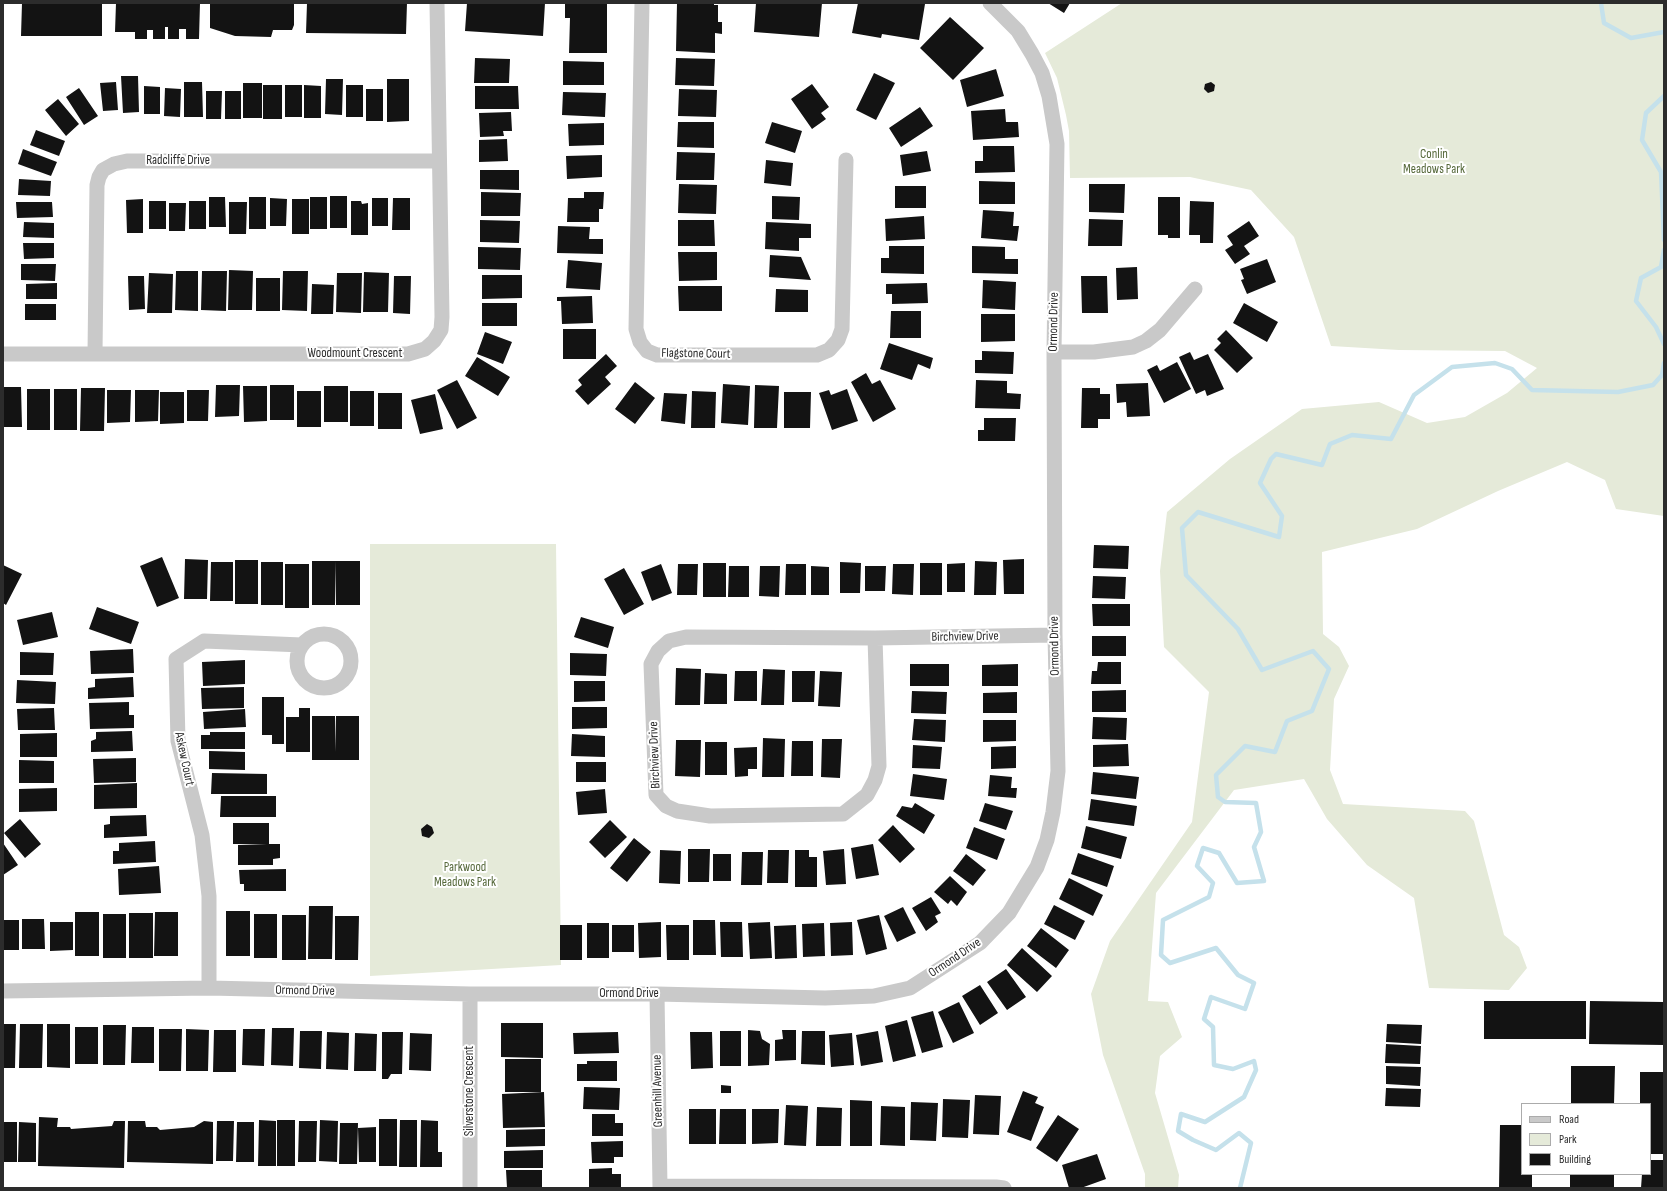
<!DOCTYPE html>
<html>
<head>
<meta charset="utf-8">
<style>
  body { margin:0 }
  #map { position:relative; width:1667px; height:1191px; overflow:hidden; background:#fff; font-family:"Sofia Sans Condensed",sans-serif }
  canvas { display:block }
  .frame { position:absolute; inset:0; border:4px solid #2c2c2c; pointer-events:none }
  .legend { position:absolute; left:1521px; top:1103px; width:130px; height:72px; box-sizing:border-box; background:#fff; border:1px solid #ababab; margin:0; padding:5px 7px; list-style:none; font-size:12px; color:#2c2c2c }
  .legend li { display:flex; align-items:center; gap:8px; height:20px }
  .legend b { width:20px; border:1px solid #ababab }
</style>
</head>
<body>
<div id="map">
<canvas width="1667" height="1191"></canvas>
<div class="frame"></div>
<ul class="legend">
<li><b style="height:5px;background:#c9c9c9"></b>Road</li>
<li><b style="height:11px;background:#e5ead9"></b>Park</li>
<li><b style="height:11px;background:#131313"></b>Building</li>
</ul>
</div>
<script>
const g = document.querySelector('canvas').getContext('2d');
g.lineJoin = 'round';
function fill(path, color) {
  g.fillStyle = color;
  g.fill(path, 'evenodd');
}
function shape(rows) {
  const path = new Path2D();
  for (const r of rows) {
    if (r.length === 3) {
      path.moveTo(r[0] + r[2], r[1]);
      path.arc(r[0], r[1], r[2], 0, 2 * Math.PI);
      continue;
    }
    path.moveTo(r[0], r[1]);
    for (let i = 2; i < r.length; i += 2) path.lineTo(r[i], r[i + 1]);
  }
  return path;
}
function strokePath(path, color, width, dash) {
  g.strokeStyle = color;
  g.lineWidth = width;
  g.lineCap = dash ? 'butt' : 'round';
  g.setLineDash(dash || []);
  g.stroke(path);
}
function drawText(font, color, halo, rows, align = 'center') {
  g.font = font + ' "Sofia Sans Condensed",sans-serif';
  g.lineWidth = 4;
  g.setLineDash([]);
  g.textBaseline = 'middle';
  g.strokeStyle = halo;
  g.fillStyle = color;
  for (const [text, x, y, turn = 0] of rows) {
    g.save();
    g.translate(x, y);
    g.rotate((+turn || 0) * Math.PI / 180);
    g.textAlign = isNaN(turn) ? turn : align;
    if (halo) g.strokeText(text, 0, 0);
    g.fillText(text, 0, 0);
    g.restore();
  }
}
fill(shape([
  [1122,3,1664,3,1664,516,1616,509,1605,480,1567,462,1498,491,1417,529,1322,552,1323,634,1339,647,1349,666,1334,699,1330,770,1343,804,1465,811,1474,821,1504,935,1519,947,1527,968,1509,990,1429,988,1414,898,1367,865,1327,819,1304,779,1234,790,1156,893,1148,1001,1168,1002,1182,1037,1160,1056,1155,1093,1179,1175,1178,1188,1145,1188,1145,1174,1103,1055,1091,994,1110,941,1192,822,1209,692,1164,647,1160,571,1167,512,1230,459,1302,409,1379,402,1427,423,1465,417,1507,393,1537,368,1505,351,1399,350,1331,346,1294,237,1251,190,1190,177,1070,178,1069,131,1066,115,1057,78,1045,53],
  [370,544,556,544,561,965,370,976]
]), '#e5ead9');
strokePath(shape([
  [1601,3,1604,23,1631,38,1664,32],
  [1664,96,1646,113,1642,140,1661,172,1664,240],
  [1664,250,1661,267,1641,278,1636,301,1656,327,1664,344],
  [1240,1188,1251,1143,1239,1133,1216,1150,1193,1140,1178,1131,1181,1114,1205,1122,1244,1097,1256,1070,1254,1061,1233,1069,1214,1065,1213,1027,1204,1019,1211,997,1245,1009,1254,983,1238,975,1216,948,1170,963,1161,955,1163,920,1209,897,1213,883,1197,866,1203,848,1219,853,1237,883,1264,881,1254,847,1261,832,1256,803,1225,802,1218,797,1216,775,1245,746,1275,752,1287,721,1312,711,1329,669,1313,651,1262,670,1238,629,1186,575,1182,528,1198,512,1279,537,1282,516,1260,483,1271,459,1276,454,1322,465,1330,444,1352,435,1391,439,1414,395,1452,367,1495,363,1512,369,1532,390,1618,392,1653,385,1662,375,1664,363]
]), '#c5e1eb', 4.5);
fill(shape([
  [22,3,102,3,102,36,21,36],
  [116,3,200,3,199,39,186,39,186,29,179,29,179,39,168,39,168,27,165,27,165,39,153,39,153,30,147,30,147,39,135,39,135,32,115,32],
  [210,3,294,3,294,25,292,30,273,30,271,37,235,36,210,28],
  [307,3,407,3,406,34,306,33],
  [467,3,545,3,543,36,465,31],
  [565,3,607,3,607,53,569,53,570,18,565,18],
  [677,3,714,3,714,5,718,5,718,22,722,22,722,34,715,33,715,53,676,51],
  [756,3,822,3,819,37,754,32],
  [858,3,925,4,919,40,882,34,881,38,852,33],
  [1048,3,1070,3,1064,13],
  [950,17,984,48,953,80,920,48],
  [475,58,510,59,509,83,474,83],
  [676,58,715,59,714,86,675,85],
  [563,61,604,62,604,85,563,85],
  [996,69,1004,96,967,107,960,80],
  [874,73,895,83,876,120,856,110],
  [121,76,138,76,139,112,123,113],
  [326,79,343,79,342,115,325,114],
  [387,79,409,79,409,121,387,122],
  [116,82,118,110,103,111,100,83],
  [184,82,202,82,203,117,184,117],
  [1211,82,1215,85,1214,91,1208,93,1204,89,1205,84],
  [243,83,262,83,262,118,243,118],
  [812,84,829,107,821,113,826,119,812,129,791,99],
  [263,85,282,85,282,119,263,119],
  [285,85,302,85,302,117,285,117],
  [304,85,321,86,321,118,304,118],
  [346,85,363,85,363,117,346,117],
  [144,86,160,87,160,114,144,114],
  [475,86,518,86,519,109,475,109],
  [79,88,98,116,84,125,66,97],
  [165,88,181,89,180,117,164,116],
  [366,89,383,89,383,121,366,121],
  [679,89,717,90,716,117,678,116],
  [206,91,222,91,221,119,206,119],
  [225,91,241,91,241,119,225,119],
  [563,92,606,93,605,117,562,115],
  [58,99,79,124,66,136,45,110],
  [920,107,933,126,901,147,889,128],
  [1005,109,1006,122,1018,122,1019,137,973,140,971,111],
  [511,112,512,131,503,131,504,136,480,137,479,113],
  [678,122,714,122,714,148,677,147],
  [772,122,802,131,795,153,765,143],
  [604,123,604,145,569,146,568,124],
  [36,130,65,141,59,156,30,145],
  [507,139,508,161,479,162,479,140],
  [983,146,1014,146,1015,172,975,173,975,161,983,161],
  [23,149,57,162,51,176,18,164],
  [927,151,931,171,903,176,900,155],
  [677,152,715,153,714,180,676,180],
  [602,155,602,177,567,179,566,156],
  [766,160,793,163,791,186,764,183],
  [480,170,519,170,519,190,480,189],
  [19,179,51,181,50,196,18,195],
  [979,181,1015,182,1015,204,979,204],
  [679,184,717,185,716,214,678,213],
  [1089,184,1125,184,1124,213,1089,212],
  [895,186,926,186,926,208,895,208],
  [481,192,521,193,520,216,481,216],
  [584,192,604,192,603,209,599,209,599,222,567,222,568,198,584,198],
  [330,196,347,196,347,228,330,228],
  [772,196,800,197,799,220,772,219],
  [209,197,225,197,226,227,209,227],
  [249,197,266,197,266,229,249,229],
  [310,197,327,197,327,229,310,229],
  [1158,197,1180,197,1180,238,1168,238,1168,235,1158,235],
  [270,198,287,199,286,226,270,226],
  [372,198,388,198,388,226,372,226],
  [393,198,410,198,410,230,392,230],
  [143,199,143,233,127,233,126,200],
  [292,199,309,199,309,234,292,234],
  [149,201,166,201,166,229,149,229],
  [189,201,206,201,206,229,189,229],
  [351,201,361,201,362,204,368,203,368,235,351,235],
  [1190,201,1214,202,1213,243,1200,243,1200,235,1189,235],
  [16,202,52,202,53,217,17,218],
  [229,202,247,202,246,234,229,234],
  [169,203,186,203,185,231,169,231],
  [983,210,1014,212,1013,226,1019,226,1017,241,981,238],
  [924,216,925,239,886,241,885,219],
  [1089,219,1123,220,1122,246,1088,246],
  [480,220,520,221,519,243,480,242],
  [678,220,714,220,715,246,678,246],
  [1249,221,1259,236,1244,246,1250,254,1235,264,1225,250,1233,245,1227,236],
  [24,222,54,223,54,238,23,237],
  [766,222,811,224,811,238,799,238,799,251,765,249],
  [558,226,590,227,589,239,603,239,603,254,557,253],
  [23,243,54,243,54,258,24,259],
  [889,246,924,246,924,274,881,273,881,258,889,258],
  [972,246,1005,247,1005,259,1018,259,1018,274,972,273],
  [478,247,521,248,520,270,478,269],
  [678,252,717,252,717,280,679,281],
  [770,255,801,257,811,280,769,277],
  [1267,259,1276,282,1247,294,1241,280,1244,279,1240,269],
  [568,260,602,263,600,290,566,288],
  [21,264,56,264,55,281,21,280],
  [1137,267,1138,299,1117,300,1116,268],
  [229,270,253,271,252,310,228,310],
  [176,271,198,271,198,311,175,310],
  [202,271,227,271,226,311,201,310],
  [283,271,308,271,307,311,282,310],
  [364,272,389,273,388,312,363,312],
  [149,273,173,274,172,313,147,313],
  [337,273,362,273,361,313,336,312],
  [482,275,522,275,522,298,482,299],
  [128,276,144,276,145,309,129,310],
  [394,276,411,276,410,314,393,313],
  [1081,276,1107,276,1108,313,1082,313],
  [256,278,280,278,280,311,256,311],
  [983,280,1016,282,1015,310,982,308],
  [57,283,57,299,26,299,26,284],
  [927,283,928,303,892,304,892,294,886,294,886,284],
  [312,284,334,285,333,314,311,314],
  [678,286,722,286,722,311,679,311],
  [776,289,808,290,808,312,775,312],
  [592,296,593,323,562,324,561,301,557,301,557,297],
  [482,303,517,303,517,326,482,326],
  [1244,303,1278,322,1267,342,1233,323],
  [25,304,56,304,56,320,25,320],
  [891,311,921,311,921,338,890,338],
  [981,314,1015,314,1015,341,981,342],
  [563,329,596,329,596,359,563,359],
  [1226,330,1253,358,1237,373,1214,350,1221,343,1217,339],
  [485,332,512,342,503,364,477,354],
  [889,343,933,358,930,369,918,364,912,380,880,369],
  [982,351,1014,352,1013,374,975,373,975,360,982,360],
  [1190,352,1194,360,1208,354,1224,389,1207,396,1205,390,1196,394,1179,357],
  [606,354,617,366,605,377,611,384,588,405,575,391,582,385,578,380],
  [477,357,510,377,498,396,465,376],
  [1177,362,1191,389,1164,403,1147,370,1157,365,1160,371],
  [866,373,872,384,880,380,896,409,873,422,851,382],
  [457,380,477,418,457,429,437,390],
  [976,380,1007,381,1007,393,1021,394,1020,409,975,408],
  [635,382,655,398,635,424,615,409],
  [1148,383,1150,416,1127,417,1126,402,1117,403,1116,384],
  [723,384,750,386,748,425,721,423],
  [216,385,240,385,239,416,215,417],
  [270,385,294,385,294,420,270,420],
  [755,385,779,386,777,428,754,428],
  [243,386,267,386,267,421,244,422],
  [324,386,348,386,348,422,324,422],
  [3,387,21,387,22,427,3,427],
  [81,388,105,388,104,431,80,431],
  [1082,388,1100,388,1100,394,1110,394,1110,419,1098,419,1098,428,1081,428],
  [27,389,50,389,50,430,27,430],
  [54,389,77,389,77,430,54,430],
  [847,389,858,421,832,430,819,393,829,390,831,395],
  [107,390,131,390,130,422,107,423],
  [135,390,159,390,158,421,135,422],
  [187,390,209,390,208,421,187,421],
  [297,391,321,391,321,427,297,427],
  [350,391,374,391,374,426,350,426],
  [692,391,716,392,715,428,691,428],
  [160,392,184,392,184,423,160,424],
  [784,392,811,392,810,428,784,428],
  [378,393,402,393,402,429,378,429],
  [664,393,687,394,685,424,661,421],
  [435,394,443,429,420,434,411,400],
  [984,418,1016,418,1015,441,978,441,978,430,984,430],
  [1094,545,1129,546,1128,569,1093,568],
  [162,557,179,598,157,607,140,566],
  [185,559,208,560,207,599,184,599],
  [1024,559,1024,594,1004,594,1003,560],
  [235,560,258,560,258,604,235,604],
  [312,561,336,561,335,605,312,605],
  [336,561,360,561,360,605,336,605],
  [975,561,997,562,996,595,974,595],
  [211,562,233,562,233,601,210,601],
  [261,562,283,562,283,605,261,605],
  [840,562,861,563,860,593,840,593],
  [703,563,726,563,726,597,703,597],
  [920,563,942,563,942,595,920,595],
  [965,563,965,592,947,592,947,564],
  [285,564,309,564,309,608,285,608],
  [661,564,672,593,652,601,641,572],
  [678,564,698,564,697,595,677,595],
  [786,564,806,564,806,595,785,595],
  [893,564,914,564,913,595,892,594],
  [3,565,22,574,6,605,3,603],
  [729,566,749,566,749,597,728,597],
  [760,566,780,566,779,597,759,596],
  [811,566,829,567,829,595,811,595],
  [865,566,886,566,885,591,865,591],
  [624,568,644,604,624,615,604,579],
  [1093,576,1126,577,1125,599,1092,598],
  [1092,604,1130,604,1130,626,1093,626],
  [97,607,139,622,131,644,89,629],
  [52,612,58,637,23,645,17,620],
  [581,617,614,627,608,648,574,637],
  [1092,636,1126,636,1126,656,1092,656],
  [133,649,134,673,91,674,90,651],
  [20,652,54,653,53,675,20,675],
  [570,653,607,654,606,676,570,675],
  [245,660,245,684,203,686,202,662],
  [1098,662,1121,662,1121,684,1091,684,1092,671,1097,671],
  [910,664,949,664,949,686,910,686],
  [1018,664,1018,686,982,686,982,665],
  [676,668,701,669,700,705,675,705],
  [763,669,785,670,784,705,761,705],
  [735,671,757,671,757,701,734,701],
  [792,671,815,671,814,702,792,702],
  [820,671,842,672,840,707,818,706],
  [705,673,727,674,727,704,704,704],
  [133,677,134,697,88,699,88,688,95,687,95,679],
  [17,680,56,682,55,704,16,703],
  [574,681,605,681,605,701,574,702],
  [244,687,244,708,202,709,201,688],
  [1126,690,1126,712,1092,712,1092,691],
  [912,691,947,692,946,714,911,713],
  [1017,692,1017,713,983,713,983,693],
  [262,697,284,697,284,744,272,744,272,735,262,735],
  [129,702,129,715,134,715,134,728,90,729,89,703],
  [572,707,607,707,607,728,572,729],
  [54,708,55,730,18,730,17,709],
  [299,708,310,708,310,752,286,752,286,717,299,717],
  [245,709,246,727,204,729,203,712],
  [312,716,335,716,335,752,336,716,359,716,359,760,312,760],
  [1093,717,1127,718,1126,740,1092,739],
  [914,719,946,720,945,742,912,740],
  [983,720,1016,720,1016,741,983,742],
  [132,731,133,751,91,752,91,741,96,739,96,732],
  [210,732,245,732,245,749,201,749,201,735,210,735],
  [57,733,57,757,20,757,20,734],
  [572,734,605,736,605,757,571,756],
  [763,738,785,739,784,777,762,777],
  [822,739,842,739,840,778,821,777],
  [676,740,701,740,700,777,675,776],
  [792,741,813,741,813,776,791,776],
  [705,742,727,742,727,775,705,775],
  [1128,744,1129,766,1093,767,1093,745],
  [913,745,942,747,940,769,912,768],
  [1016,746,1016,768,991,769,991,747],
  [757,747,757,769,748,769,748,776,735,777,734,748],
  [209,751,245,752,245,770,209,769],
  [136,758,136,782,94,783,93,759],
  [19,760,54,761,54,783,19,783],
  [576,762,606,762,606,782,576,782],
  [1093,772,1139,777,1136,799,1091,794],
  [212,773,267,774,267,794,211,794],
  [913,774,947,779,944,800,910,796],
  [990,775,1012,777,1011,788,1017,788,1016,798,988,796],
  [137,783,137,808,94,809,94,785],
  [57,788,57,811,19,812,19,789],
  [605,789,607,813,578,815,576,792],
  [221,796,276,796,276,817,220,817],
  [1091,799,1137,806,1134,826,1088,820],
  [915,803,935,815,924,834,896,816,902,806,912,808],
  [985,803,1013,811,1006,830,979,821],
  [146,815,147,836,104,838,104,825,110,824,110,816],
  [20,819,41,844,25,858,4,833],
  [610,820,627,837,605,858,589,842],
  [233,823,269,823,269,844,280,844,280,858,273,859,273,865,238,865,238,845,267,844,233,844],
  [427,824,432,827,434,833,429,838,422,836,421,829],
  [893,825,915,849,900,863,878,840],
  [1086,826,1127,837,1121,859,1081,848],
  [974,827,1005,839,997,860,966,848],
  [634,838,651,852,627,882,610,868],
  [155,841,156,862,113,864,113,851,119,851,119,843],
  [3,843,18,865,3,875],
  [873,844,879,875,856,879,851,848],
  [688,849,710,849,709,882,688,882],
  [844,849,846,884,826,885,823,851],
  [660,850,681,851,680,884,659,883],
  [768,850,789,850,788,883,767,883],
  [795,850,809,850,809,857,817,857,817,887,795,887],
  [742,852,763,852,762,885,741,885],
  [1078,853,1114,866,1107,887,1071,874],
  [713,854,731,854,731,881,713,881],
  [966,854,986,870,973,886,953,871],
  [159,866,161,893,119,895,118,869],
  [286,869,286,891,244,891,244,884,240,884,239,870],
  [950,876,967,892,957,906,951,900,948,904,934,892],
  [1069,878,1103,895,1093,916,1059,899],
  [931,897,941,913,935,916,938,922,926,931,912,908],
  [1054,905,1085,921,1075,940,1044,924],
  [309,906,333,906,332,959,308,959],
  [903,907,916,933,897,942,884,916],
  [226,911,250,911,250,956,226,956],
  [75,912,99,912,99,956,75,956],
  [155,912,178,912,178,956,154,956],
  [129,913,153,913,153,958,129,958],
  [103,914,126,914,126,958,103,958],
  [254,914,277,914,277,958,254,958],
  [282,915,306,915,306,960,282,960],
  [879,915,887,949,866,955,857,920],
  [335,916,359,916,358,960,335,960],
  [22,919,44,919,45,949,22,949],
  [3,920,19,920,19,950,3,950],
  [693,920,715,920,716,955,693,955],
  [50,922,73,922,73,950,50,951],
  [661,922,661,957,639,958,638,923],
  [720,922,742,922,743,957,721,957],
  [770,922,772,958,750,959,748,923],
  [852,922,853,955,831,956,830,923],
  [587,923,609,923,609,958,587,958],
  [824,923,825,956,803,957,802,924],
  [560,925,582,925,582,960,560,960],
  [612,925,634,925,634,952,612,952],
  [666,925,689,925,689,960,667,960],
  [796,925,797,958,775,959,774,926],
  [1041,928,1069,950,1056,968,1027,946],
  [1022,948,1052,976,1037,992,1007,965],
  [1006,969,1026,997,1007,1010,987,982],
  [980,985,998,1013,980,1025,962,996],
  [1484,1001,1586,1001,1586,1039,1484,1039],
  [1590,1001,1664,1002,1664,1045,1589,1044],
  [959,1002,974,1033,953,1043,938,1012],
  [933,1011,943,1047,922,1053,911,1017],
  [907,1020,916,1056,893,1062,885,1026],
  [501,1023,543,1023,543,1058,501,1057],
  [3,1024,16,1024,15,1068,3,1068],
  [20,1024,43,1024,42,1068,19,1068],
  [47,1024,70,1024,70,1068,47,1067],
  [1387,1024,1422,1025,1421,1044,1386,1042],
  [103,1025,126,1025,125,1065,103,1065],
  [75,1027,98,1027,98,1064,75,1064],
  [132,1027,154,1027,154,1063,131,1063],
  [272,1028,294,1028,293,1066,271,1065],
  [159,1029,182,1029,181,1071,159,1071],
  [186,1029,209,1030,208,1071,186,1071],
  [243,1029,265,1029,264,1066,242,1065],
  [214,1030,236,1030,236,1072,213,1072],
  [748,1030,760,1031,762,1039,770,1044,769,1065,748,1066],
  [782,1030,796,1030,796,1060,775,1061,775,1040,783,1039],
  [300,1031,322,1031,321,1069,299,1068],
  [720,1031,741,1031,741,1066,720,1066],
  [802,1031,825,1031,825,1065,801,1064],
  [878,1031,883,1062,861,1066,856,1035],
  [327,1032,349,1033,348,1070,326,1069],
  [382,1032,403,1032,402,1074,391,1074,388,1079,382,1079],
  [618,1032,619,1053,574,1054,573,1033],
  [690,1032,712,1032,713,1068,691,1069],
  [355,1033,377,1034,376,1071,354,1071],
  [410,1033,432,1034,431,1071,409,1070],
  [852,1033,854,1065,831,1067,829,1035],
  [1386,1044,1421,1046,1420,1064,1385,1063],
  [505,1059,541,1059,541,1092,505,1092],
  [587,1061,617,1061,617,1081,577,1081,577,1064,587,1064],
  [1386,1066,1421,1067,1420,1086,1386,1084],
  [1571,1066,1615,1066,1614,1104,1571,1104],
  [1640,1072,1664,1072,1664,1154,1650,1154,1650,1104,1640,1104],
  [721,1085,731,1086,731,1093,721,1093],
  [584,1087,620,1088,619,1110,583,1109],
  [1386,1088,1421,1089,1420,1107,1385,1106],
  [1023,1091,1038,1097,1035,1103,1044,1107,1031,1141,1007,1132],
  [544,1092,545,1127,503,1128,502,1094],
  [975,1095,1001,1096,999,1135,973,1134],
  [943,1099,970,1100,968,1138,942,1137],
  [850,1100,872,1101,872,1146,850,1146],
  [911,1102,938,1103,936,1141,910,1140],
  [786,1105,808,1106,806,1146,784,1145],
  [881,1106,905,1107,905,1146,880,1145],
  [817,1107,842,1108,841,1146,816,1146],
  [689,1109,716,1109,716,1144,689,1144],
  [720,1109,746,1109,746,1144,719,1144],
  [752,1109,779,1109,778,1143,752,1144],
  [592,1114,615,1114,615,1123,623,1123,623,1136,592,1136],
  [1058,1115,1079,1129,1057,1162,1036,1148],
  [39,1117,58,1118,57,1127,70,1127,71,1129,112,1126,114,1121,125,1121,124,1168,38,1166],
  [379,1119,397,1119,397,1166,379,1166],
  [259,1120,276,1121,276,1166,258,1166],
  [277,1120,295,1120,295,1166,277,1166],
  [320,1120,338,1121,337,1162,319,1161],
  [400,1120,417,1120,417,1167,399,1167],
  [421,1120,438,1121,438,1152,442,1152,442,1167,420,1167],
  [128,1121,145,1121,146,1127,157,1127,160,1130,194,1127,204,1121,213,1122,213,1164,127,1162],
  [217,1121,234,1121,233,1161,216,1161],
  [299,1121,317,1121,316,1162,298,1162],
  [3,1122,17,1122,17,1162,3,1162],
  [19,1122,36,1123,36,1162,18,1162],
  [237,1122,254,1122,254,1162,236,1162],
  [340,1123,358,1123,357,1164,339,1164],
  [1500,1125,1522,1125,1522,1174,1532,1174,1532,1188,1499,1188],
  [376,1127,376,1162,359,1162,358,1128],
  [545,1129,545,1146,506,1147,506,1130],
  [623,1141,623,1157,614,1157,614,1163,592,1163,591,1142],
  [543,1150,543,1168,504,1168,504,1151],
  [1097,1154,1106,1179,1081,1188,1069,1188,1062,1165],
  [1650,1160,1664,1160,1664,1188,1641,1188,1642,1174,1650,1174],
  [612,1168,612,1174,621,1174,621,1188,589,1188,589,1169],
  [506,1170,542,1170,542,1188,507,1188],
  [1570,1174,1614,1174,1614,1188,1570,1188]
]), '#131313');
strokePath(shape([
  [642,3,636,329,640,342,647,351,657,355,817,355,829,350,838,340,842,329,846,160],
  [1054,352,1094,352,1133,347,1146,341,1160,330,1195,289],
  [95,353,97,185,99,177,103,170,114,164,127,161,439,161],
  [3,354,408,354,425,349,434,341,441,330,442,317,437,3],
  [324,661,27],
  [875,638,879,766,875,780,867,795,843,814,710,816,677,811,666,806,656,795,651,664,658,651,669,641,686,637,875,638,1055,635],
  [209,988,209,896,202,835,178,741,176,659,204,641,302,645],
  [3,991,209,988,470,994,657,994,825,998,874,996,910,988,980,943,1009,913,1037,867,1047,840,1053,812,1058,771,1055,635,1054,352,1057,144,1049,96,1042,73,1032,54,1018,31,990,3],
  [470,994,470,1188],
  [657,994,660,1188],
  [660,1186,996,1187,1004,1188]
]), '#c9c9c9', 15);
drawText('13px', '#55683a', '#fff', [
  ["Conlin",1434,155],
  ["Meadows Park",1434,170],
  ["Parkwood",465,868],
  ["Meadows Park",465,883]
]);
drawText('13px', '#2c2c2c', '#fff', [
  ["Radcliffe Drive",178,161],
  ["Ormond Drive",1054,322,-89],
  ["Woodmount Crescent",355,354],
  ["Flagstone Court",696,354,1],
  ["Birchview Drive",965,637,-1],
  ["Ormond Drive",1055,646,-91],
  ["Birchview Drive",655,755,-92],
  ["Askew Court",184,759,78],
  ["Ormond Drive",955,958,-34],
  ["Ormond Drive",305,991,1],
  ["Ormond Drive",629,994],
  ["Silverstone Crescent",470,1091,-90],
  ["Greenhill Avenue",658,1091,-91]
]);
</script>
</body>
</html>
